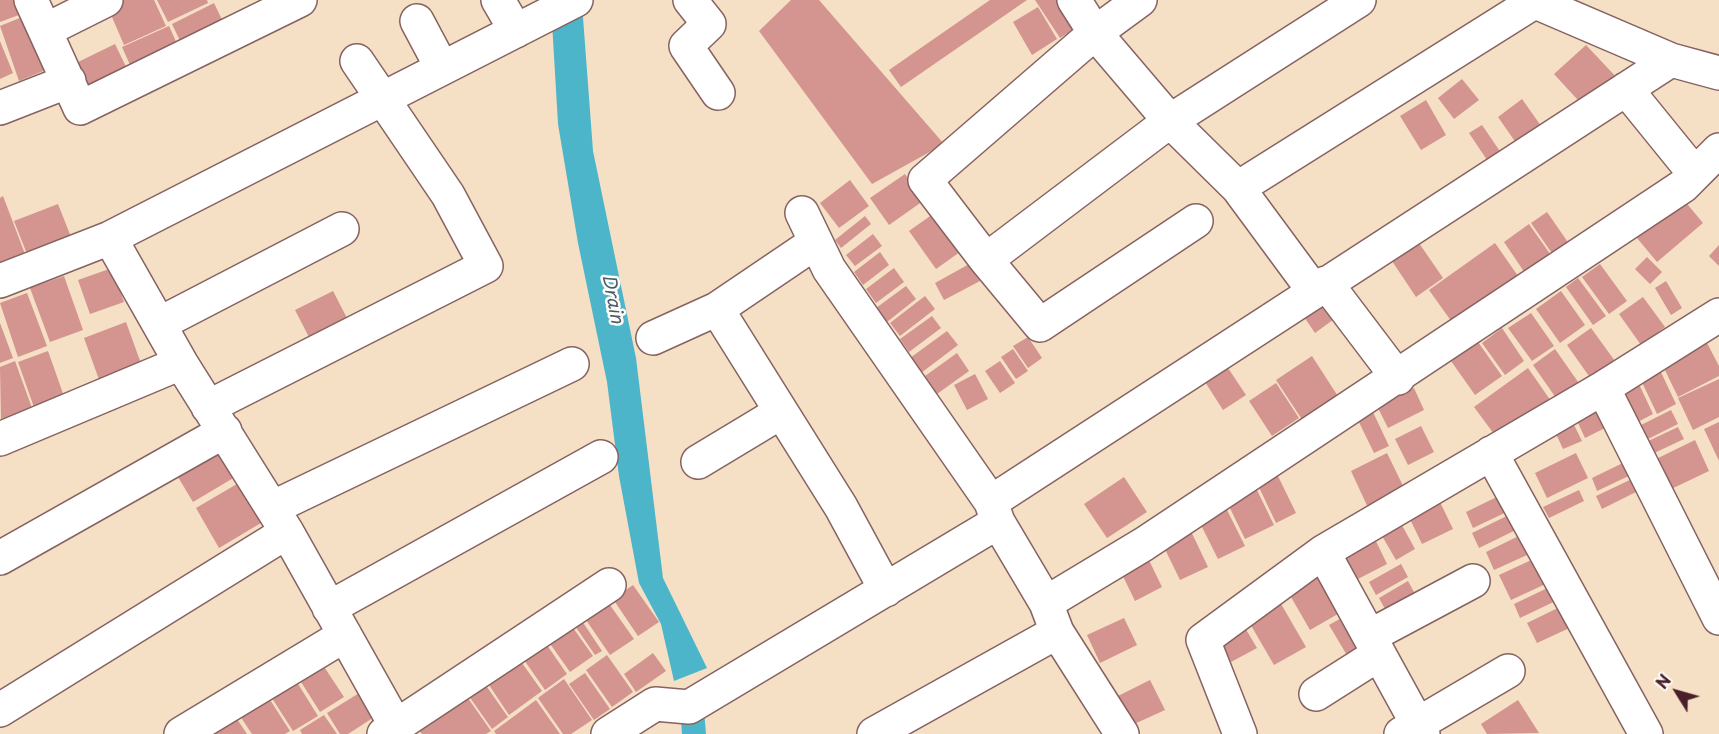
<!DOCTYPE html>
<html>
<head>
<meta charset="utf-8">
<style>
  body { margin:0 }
  #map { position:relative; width:1719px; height:734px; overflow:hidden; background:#f5dfc5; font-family:"Playpen Sans",sans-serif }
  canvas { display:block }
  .north { position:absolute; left:1647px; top:662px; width:60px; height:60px; -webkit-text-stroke:4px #fdfcf7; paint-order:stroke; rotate:307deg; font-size:16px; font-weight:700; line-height:24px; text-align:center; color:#4a1f2b }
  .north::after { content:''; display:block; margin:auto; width:21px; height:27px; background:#4a1f2b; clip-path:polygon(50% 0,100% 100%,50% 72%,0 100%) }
</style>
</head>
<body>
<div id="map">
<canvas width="1719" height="734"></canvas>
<div class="north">N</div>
</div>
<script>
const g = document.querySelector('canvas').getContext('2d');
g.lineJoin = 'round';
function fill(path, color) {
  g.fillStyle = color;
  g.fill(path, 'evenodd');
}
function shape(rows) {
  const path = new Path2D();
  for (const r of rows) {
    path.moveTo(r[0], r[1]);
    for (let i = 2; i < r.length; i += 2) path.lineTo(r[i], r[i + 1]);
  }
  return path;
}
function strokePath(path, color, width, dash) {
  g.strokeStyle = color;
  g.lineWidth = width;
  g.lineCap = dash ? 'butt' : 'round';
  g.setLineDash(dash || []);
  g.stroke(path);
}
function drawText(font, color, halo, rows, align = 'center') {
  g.font = font + ' "Playpen Sans",sans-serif';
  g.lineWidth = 5;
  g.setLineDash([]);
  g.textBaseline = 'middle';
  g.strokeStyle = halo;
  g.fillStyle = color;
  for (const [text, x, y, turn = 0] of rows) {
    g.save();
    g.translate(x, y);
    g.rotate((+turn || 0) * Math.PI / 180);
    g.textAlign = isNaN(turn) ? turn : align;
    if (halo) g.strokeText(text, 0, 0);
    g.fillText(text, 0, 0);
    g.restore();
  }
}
fill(shape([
  [582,4,593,151,636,358,663,578,707,668,674,681,661,624,639,583,619,476,607,382,578,243,558,124,552,22],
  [704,710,706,734,682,734,681,720]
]), '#4cb5ca');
fill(shape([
  [0,0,23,0,27,12,0,22],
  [113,0,154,0,166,26,124,45,106,3],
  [157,0,207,0,208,3,168,22],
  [791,0,819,0,944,144,872,184,759,31],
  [990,0,1027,0,901,87,889,70],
  [1035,0,1060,0,1077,27,1060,38],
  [214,3,225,26,183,47,172,24],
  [1038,7,1057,39,1032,55,1013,22],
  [32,13,53,67,19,81,0,26],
  [169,26,182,55,135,76,122,47],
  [0,41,13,73,0,79],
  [115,44,132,79,90,99,74,64],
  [1586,45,1619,80,1587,110,1554,74],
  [1462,79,1479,100,1454,119,1438,98],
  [1522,99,1546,133,1521,150,1498,117],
  [1426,100,1446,135,1421,150,1400,116],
  [1482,125,1508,163,1495,172,1469,133],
  [905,174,923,201,889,225,870,198],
  [850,180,869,206,839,228,820,203],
  [3,196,25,254,0,263,0,198],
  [1683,199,1703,223,1657,262,1637,238],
  [58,204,71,237,27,254,14,221],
  [940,209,967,247,936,269,909,231],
  [1547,212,1574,251,1558,262,1531,223],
  [865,216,871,224,841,248,835,240],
  [1529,224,1555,261,1529,279,1504,242],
  [873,234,882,246,855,266,846,255],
  [1419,243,1443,278,1416,297,1392,261],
  [1495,243,1525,286,1459,332,1429,290],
  [1719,245,1719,266,1709,256],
  [880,252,889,265,863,285,854,272],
  [1647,257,1662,272,1650,284,1635,269],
  [971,263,980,281,944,300,935,283],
  [1600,264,1627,301,1609,314,1582,277],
  [112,268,124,302,90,314,78,280],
  [894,268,904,282,876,303,866,289],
  [64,276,83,330,50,342,30,288],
  [1578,278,1606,316,1593,325,1566,287],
  [1666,281,1682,308,1671,315,1655,288],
  [906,286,916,299,887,322,876,308],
  [333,291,349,322,311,341,295,310],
  [1561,291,1585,325,1560,343,1536,309],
  [27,293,47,346,18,357,0,303],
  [1328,295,1341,314,1315,333,1302,314],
  [925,296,935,309,900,336,890,323],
  [1643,297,1665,327,1641,345,1619,314],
  [1531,313,1554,346,1532,361,1508,328],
  [932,316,941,328,909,352,900,339],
  [126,322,143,369,101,385,84,338],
  [0,323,13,358,0,363],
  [1502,328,1524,361,1505,375,1482,343],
  [1591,328,1620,368,1596,386,1567,345],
  [947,331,958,345,921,373,910,358],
  [1028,337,1042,358,1028,368,1013,346],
  [1706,341,1719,366,1719,376,1678,397,1662,364],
  [1478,342,1502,376,1475,395,1451,361],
  [1013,349,1028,371,1016,379,1001,357],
  [1555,349,1583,389,1561,405,1533,365],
  [48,351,66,402,36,413,18,362],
  [957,353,969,371,937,394,925,376],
  [1312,356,1341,401,1305,424,1276,380],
  [1222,359,1246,395,1223,410,1200,374],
  [15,361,32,408,1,419,0,367],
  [1000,361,1015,383,1000,393,985,371],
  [1528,368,1553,404,1500,442,1474,407],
  [1659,368,1676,404,1657,414,1640,378],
  [975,374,988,399,967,410,954,385],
  [1719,379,1719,417,1693,430,1678,398],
  [1637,380,1653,414,1634,424,1618,389],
  [1276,383,1299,418,1272,436,1249,401],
  [1414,388,1424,410,1388,428,1377,406],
  [1599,399,1611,425,1585,438,1573,412],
  [1372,410,1389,446,1374,453,1357,418],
  [1671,410,1678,424,1642,442,1635,428],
  [1569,415,1582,441,1563,449,1551,423],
  [1719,422,1719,461,1704,429],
  [1421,426,1434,452,1408,465,1395,439],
  [1678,427,1684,439,1650,455,1644,443],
  [1695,440,1709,471,1667,491,1652,461],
  [214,442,235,477,193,502,172,467],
  [1387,453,1407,494,1370,512,1351,471],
  [1576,453,1588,478,1547,498,1535,473],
  [1629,460,1635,473,1597,491,1592,478],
  [1276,472,1296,513,1276,523,1256,481],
  [1124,477,1147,512,1107,538,1084,504],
  [1634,478,1640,490,1602,509,1596,496],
  [242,481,266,520,219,548,196,508],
  [1255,486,1274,525,1245,539,1226,500],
  [1579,490,1584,501,1549,518,1543,507],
  [1507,492,1515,508,1473,528,1466,512],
  [1439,500,1453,529,1422,544,1408,515],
  [1225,506,1245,546,1218,559,1198,519],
  [1519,510,1526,525,1479,548,1472,533],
  [1398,518,1415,549,1396,560,1378,529],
  [1189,527,1208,567,1180,580,1161,541],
  [1529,531,1538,550,1494,570,1486,552],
  [1373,535,1387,564,1356,580,1342,550],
  [1146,554,1162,587,1135,601,1119,568],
  [1540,556,1552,581,1511,600,1499,575],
  [1401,564,1408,577,1376,595,1369,582],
  [1327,568,1350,607,1310,630,1287,590],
  [1408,581,1421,605,1392,622,1379,598],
  [1560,582,1566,596,1520,618,1514,604],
  [633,585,659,622,638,636,613,599],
  [1277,597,1306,647,1274,665,1245,615],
  [605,598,634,639,610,655,582,614],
  [1566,604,1576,625,1537,643,1527,623],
  [1352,612,1373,649,1351,662,1329,625],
  [1124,618,1137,645,1100,663,1087,635],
  [582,621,602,651,595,655,575,626],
  [1241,621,1257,648,1231,662,1216,635],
  [569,622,593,656,570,672,546,638],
  [542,638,567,674,545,690,520,654],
  [653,653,666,671,636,692,624,674],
  [607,655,633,692,612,707,586,670],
  [517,656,542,691,509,715,485,679],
  [319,659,344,697,320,712,296,674],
  [585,673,610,709,594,720,569,684],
  [480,677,508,717,492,729,464,689],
  [295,679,318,716,293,731,270,695],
  [564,679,592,720,571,734,563,734,538,698],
  [1150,680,1165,710,1132,725,1118,696],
  [364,690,379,714,348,734,340,734,327,713],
  [463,691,491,731,486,734,422,734,415,725],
  [265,692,290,731,285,734,252,734,236,710],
  [536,700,560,734,496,734,494,731],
  [1518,700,1539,733,1487,734,1481,724],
  [233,713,247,734,207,734],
  [324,715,337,734,302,734,300,730]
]), '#d4948f');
const minor = shape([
  [31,0,80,108,300,0],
  [498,0,516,31],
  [690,0,709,24,686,46,718,93],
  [1074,0,1095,33,1170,121,1238,188,1314,291],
  [1140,0,1095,33,925,180,986,260,1040,325,1196,221],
  [1531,0,1671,60,1719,73],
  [417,21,442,68],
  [46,30,106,0],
  [1626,89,1695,174],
  [0,108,69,81],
  [1238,188,1534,2],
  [802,213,829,269,991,502,998,522,1046,603,1057,632,1122,734],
  [110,238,181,363,287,532,396,726],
  [986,260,1170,121,1359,0],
  [0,281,110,238,576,0],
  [1326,283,1398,378],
  [717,309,841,507,886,590],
  [159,324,342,229],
  [653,338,717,309,816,242],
  [1603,388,1719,618],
  [208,407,486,266,448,195,357,61],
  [0,439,181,363],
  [1491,453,1646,734],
  [698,462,781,412],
  [991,502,1671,60],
  [272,508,572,364],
  [1323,552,1423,734],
  [0,558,225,431],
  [1046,603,1144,544,1683,186,1719,150],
  [329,608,601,457],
  [1370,636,1473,581],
  [1316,694,1379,654],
  [0,710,287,532],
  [181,734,345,635],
  [384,734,609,585],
  [608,734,655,704,689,707,998,522],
  [874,734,1057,632],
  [1240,734,1203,640,1323,552,1603,388,1719,315],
  [1401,734,1508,671]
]);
strokePath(minor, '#866261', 36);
strokePath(minor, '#fff', 33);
drawText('italic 18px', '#4b5b6b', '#fdfcf7', [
  ["Drain",612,299,79]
]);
</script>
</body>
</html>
